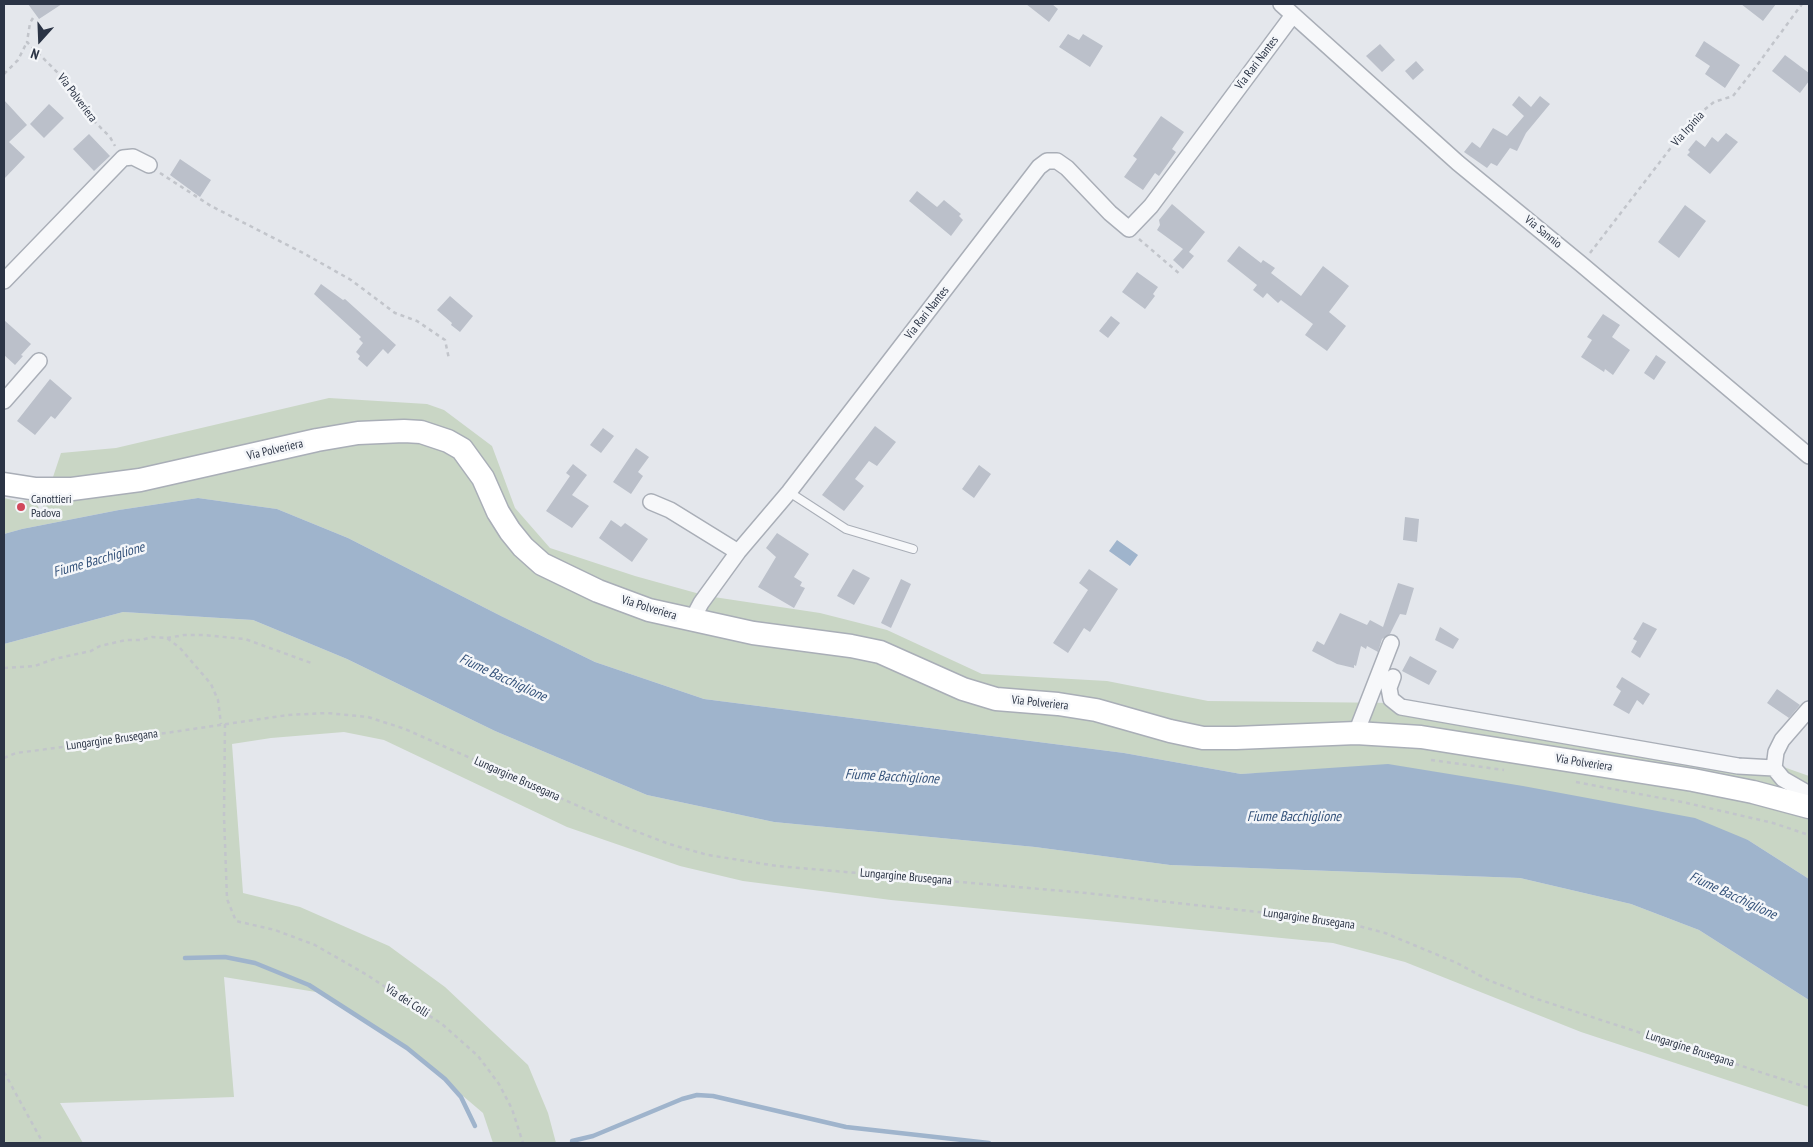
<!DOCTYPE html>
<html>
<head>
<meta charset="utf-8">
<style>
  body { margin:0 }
  #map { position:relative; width:1813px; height:1147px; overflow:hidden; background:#e4e7ec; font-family:"PT Sans Narrow",sans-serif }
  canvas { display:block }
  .frame { position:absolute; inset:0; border:5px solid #2b3445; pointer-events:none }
  .north { position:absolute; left:15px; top:15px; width:50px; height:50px; -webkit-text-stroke:4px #f4f6f9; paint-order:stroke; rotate:200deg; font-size:14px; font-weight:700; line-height:20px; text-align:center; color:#2b3445 }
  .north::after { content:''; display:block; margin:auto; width:18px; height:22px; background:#2b3445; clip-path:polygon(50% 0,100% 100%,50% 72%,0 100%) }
</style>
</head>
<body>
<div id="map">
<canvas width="1813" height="1147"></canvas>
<div class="frame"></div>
<div class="north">N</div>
</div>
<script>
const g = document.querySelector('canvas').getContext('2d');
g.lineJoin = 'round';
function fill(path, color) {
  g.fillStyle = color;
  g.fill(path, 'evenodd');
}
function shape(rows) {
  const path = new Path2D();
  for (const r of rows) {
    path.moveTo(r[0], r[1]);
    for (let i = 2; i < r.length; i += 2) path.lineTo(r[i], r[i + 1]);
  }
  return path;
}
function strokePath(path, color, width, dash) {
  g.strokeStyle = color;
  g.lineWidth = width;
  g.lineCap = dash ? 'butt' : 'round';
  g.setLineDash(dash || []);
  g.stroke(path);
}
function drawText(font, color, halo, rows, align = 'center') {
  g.font = font + ' "PT Sans Narrow",sans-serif';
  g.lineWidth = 5;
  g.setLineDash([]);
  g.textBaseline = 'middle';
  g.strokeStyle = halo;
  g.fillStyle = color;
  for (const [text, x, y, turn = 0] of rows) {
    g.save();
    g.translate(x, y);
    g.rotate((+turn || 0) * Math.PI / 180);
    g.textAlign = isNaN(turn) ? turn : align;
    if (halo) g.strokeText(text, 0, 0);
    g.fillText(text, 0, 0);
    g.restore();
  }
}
fill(shape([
  [329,398,427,404,444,410,492,446,515,508,550,548,635,576,707,596,820,613,887,630,982,674,1107,681,1208,701,1399,703,1736,762,1775,764,1809,776,1809,879,1748,840,1302,771,1241,774,1124,753,704,699,595,662,501,616,348,538,277,509,198,498,119,510,22,529,4,534,4,498,17,501,35,500,41,513,61,453,116,448],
  [123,612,253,620,347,659,495,731,647,795,774,822,1035,847,1170,865,1520,878,1631,904,1699,930,1809,1000,1809,1107,1581,1032,1405,962,1333,943,891,900,743,881,680,866,567,827,384,740,344,732,271,738,232,744,243,893,300,907,389,946,445,987,528,1065,548,1113,556,1143,493,1143,483,1113,396,1039,322,993,224,977,234,1097,60,1103,83,1143,4,1143,4,644]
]), '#c9d6c5');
fill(shape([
  [198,498,277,509,348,538,501,616,595,662,704,699,1124,753,1241,774,1388,764,1523,786,1695,818,1748,840,1809,879,1809,1000,1699,930,1631,904,1520,878,1170,865,1035,847,774,822,647,795,495,731,347,659,253,620,123,612,4,644,4,534,22,529,119,510],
  [1117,540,1138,555,1130,566,1109,551]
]), '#9fb4cc');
strokePath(shape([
  [185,958,225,957,255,963,309,985,407,1048,445,1079,461,1097,475,1126],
  [572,1141,593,1136,682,1099,697,1095,713,1096,846,1127,989,1143]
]), '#9fb4cc', 4.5);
fill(shape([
  [28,4,62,4,39,19],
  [1026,4,1052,4,1058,9,1049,22],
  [1741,4,1776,4,1763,21],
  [1068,34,1079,40,1083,34,1103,46,1090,67,1059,47],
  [1704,41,1740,65,1725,88,1705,74,1710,66,1695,56],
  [1380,44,1395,60,1382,72,1366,56],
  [1785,55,1809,73,1809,81,1800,93,1772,71],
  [1416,61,1424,70,1413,80,1405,71],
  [1519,96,1531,107,1540,96,1550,104,1526,133,1517,151,1510,148,1497,166,1491,163,1487,168,1464,152,1472,142,1480,148,1493,128,1507,136,1524,116,1512,105],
  [4,100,27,125,9,142,25,157,4,179],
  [49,104,64,118,44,138,30,124],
  [1161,116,1184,132,1172,149,1176,152,1159,176,1155,173,1143,190,1124,177,1137,159,1133,156],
  [1726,133,1738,142,1710,174,1687,155,1690,152,1688,150,1696,140,1705,147,1712,137,1718,142],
  [89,134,110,156,94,171,73,149],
  [180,159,211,180,200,197,170,175],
  [917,191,937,207,944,200,961,214,959,216,963,220,951,236,909,201],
  [1172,204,1205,232,1189,252,1194,256,1183,269,1173,260,1183,249,1157,230,1160,225,1159,220],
  [1685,205,1706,221,1679,258,1658,242],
  [1239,246,1261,263,1263,260,1275,268,1271,273,1301,296,1323,266,1349,286,1329,312,1346,326,1327,351,1305,335,1313,324,1281,300,1278,303,1267,293,1263,298,1253,290,1257,285,1227,261],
  [1137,272,1158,287,1153,294,1155,296,1145,309,1122,292],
  [321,284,343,300,345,299,396,345,388,354,383,349,367,367,358,359,360,356,356,352,363,343,359,339,361,337,314,294],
  [450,296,473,316,460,332,451,325,452,323,437,310],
  [1603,314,1620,325,1612,337,1630,350,1613,375,1605,369,1604,372,1581,357,1592,340,1587,337],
  [1111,316,1120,323,1108,338,1099,331],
  [4,320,31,344,21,355,23,356,15,365,4,355],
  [1656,355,1666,362,1654,380,1644,373],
  [50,379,72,398,55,419,51,416,35,435,17,421],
  [875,426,896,442,877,466,869,461,855,479,864,486,844,511,822,495],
  [603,428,614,436,601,453,590,445],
  [636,448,649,457,638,472,643,476,631,494,613,482],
  [573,464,587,475,572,495,589,506,572,528,546,511,570,476,566,473],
  [979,465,991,474,974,498,962,489],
  [1405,517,1419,519,1417,542,1403,540],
  [611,520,621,527,625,523,648,539,632,562,599,538],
  [777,533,809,554,794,577,802,582,800,586,805,588,794,608,758,587,776,557,766,548],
  [853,569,870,578,854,605,837,596],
  [1089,569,1118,589,1090,632,1084,628,1068,653,1053,643,1088,590,1079,583],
  [901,579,911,584,891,628,881,623],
  [1398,583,1414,588,1406,615,1400,614,1390,634,1382,639,1378,652,1367,646,1366,649,1361,646,1356,666,1354,665,1354,668,1337,664,1312,651,1317,641,1324,645,1340,613,1367,625,1370,620,1383,627],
  [1643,622,1657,629,1640,658,1631,652,1637,641,1633,639],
  [1440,627,1459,639,1453,649,1435,640],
  [1410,656,1437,671,1429,685,1402,671],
  [1622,677,1650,694,1643,705,1637,700,1629,714,1613,705,1621,691,1616,687],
  [1777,689,1800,705,1789,718,1767,703]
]), '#bbc0ca');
const lane = shape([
  [789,492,846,529,913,549]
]);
const street = shape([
  [1281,4,1458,163,1581,264,1809,456],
  [4,281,123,158,133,157,149,165],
  [4,401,39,361],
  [651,502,670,510,738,552],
  [692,620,701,603,738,552,789,492,1039,167,1047,161,1057,161,1067,168,1110,213,1129,229,1151,206,1293,15],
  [1393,677,1389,688,1391,699,1401,707,1738,766,1774,768],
  [1809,709,1782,740,1776,752,1774,768,1783,779,1809,794],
  [1356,733,1391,643]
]);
const secondary = shape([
  [4,484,36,489,72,489,140,480,317,440,358,433,404,431,421,432,448,441,462,449,483,478,498,512,510,531,523,547,542,564,598,591,649,610,753,633,851,646,880,652,963,689,996,699,1058,704,1096,710,1170,731,1203,738,1236,738,1356,733,1421,737,1693,780,1753,792,1809,807]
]);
strokePath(lane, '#a9aeb7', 10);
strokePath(street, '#a9aeb7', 18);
strokePath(secondary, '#a9aeb7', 25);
strokePath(shape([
  [33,18,30,23,27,42,60,75,91,118,110,137,115,146],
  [4,74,18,60,27,42],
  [160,173,211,206,305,254,351,280,395,313,417,321,445,340,449,359],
  [1139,239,1181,275],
  [1590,253,1693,119,1714,102,1733,96,1752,72,1802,4],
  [167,638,184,635,203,635,245,639,314,664],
  [4,668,35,666,54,659,91,651,100,646,126,640,141,640,152,637,167,638,180,648,211,684,218,700,221,724],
  [225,724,224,816,227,899,236,921,275,930,315,945,367,975,442,1024,478,1056,499,1084,512,1109,523,1143],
  [4,758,16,753,111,741,288,715,327,713,368,717,405,729,630,829,669,844,708,855,777,866,1086,893,1340,921,1385,933,1457,963,1488,980,1537,999,1809,1088],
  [1431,760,1504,770],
  [1576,782,1687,803,1773,823,1809,835],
  [4,1072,43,1143]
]), '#c2c5cb', 2.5, [4, 4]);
strokePath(lane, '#f7f8fa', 8);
strokePath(street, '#f7f8fa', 15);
strokePath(secondary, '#fff', 22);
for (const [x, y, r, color] of [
  [21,507,5,"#d1495b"]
]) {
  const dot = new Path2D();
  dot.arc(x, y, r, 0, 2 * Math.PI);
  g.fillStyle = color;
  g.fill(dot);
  strokePath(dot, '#f4f6f9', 2);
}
drawText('12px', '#2b3445', '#f4f6f9', [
  ["Via Rari Nantes",1257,63,-53],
  ["Via Polveriera",77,98,53],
  ["Via Irpinia",1688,129,-48],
  ["Via Sannio",1543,232,39],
  ["Via Rari Nantes",927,313,-52],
  ["Via Polveriera",275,450,-13],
  ["Via Polveriera",649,608,17],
  ["Via Polveriera",1040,703,6],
  ["Lungargine Brusegana",112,740,-8],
  ["Via Polveriera",1584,763,9],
  ["Lungargine Brusegana",517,779,24],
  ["Lungargine Brusegana",906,877,5],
  ["Lungargine Brusegana",1309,919,8],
  ["Via dei Colli",407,1001,33],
  ["Lungargine Brusegana",1690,1049,18]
]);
drawText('12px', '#2b3445', '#f4f6f9', [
  ["Canottieri",31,500],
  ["Padova",31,514]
], 'left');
drawText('italic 14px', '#34527a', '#f4f6f9', [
  ["Fiume Bacchiglione",99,560,-16],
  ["Fiume Bacchiglione",503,678,25],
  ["Fiume Bacchiglione",892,777,3],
  ["Fiume Bacchiglione",1294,817],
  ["Fiume Bacchiglione",1733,896,25]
]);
</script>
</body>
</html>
